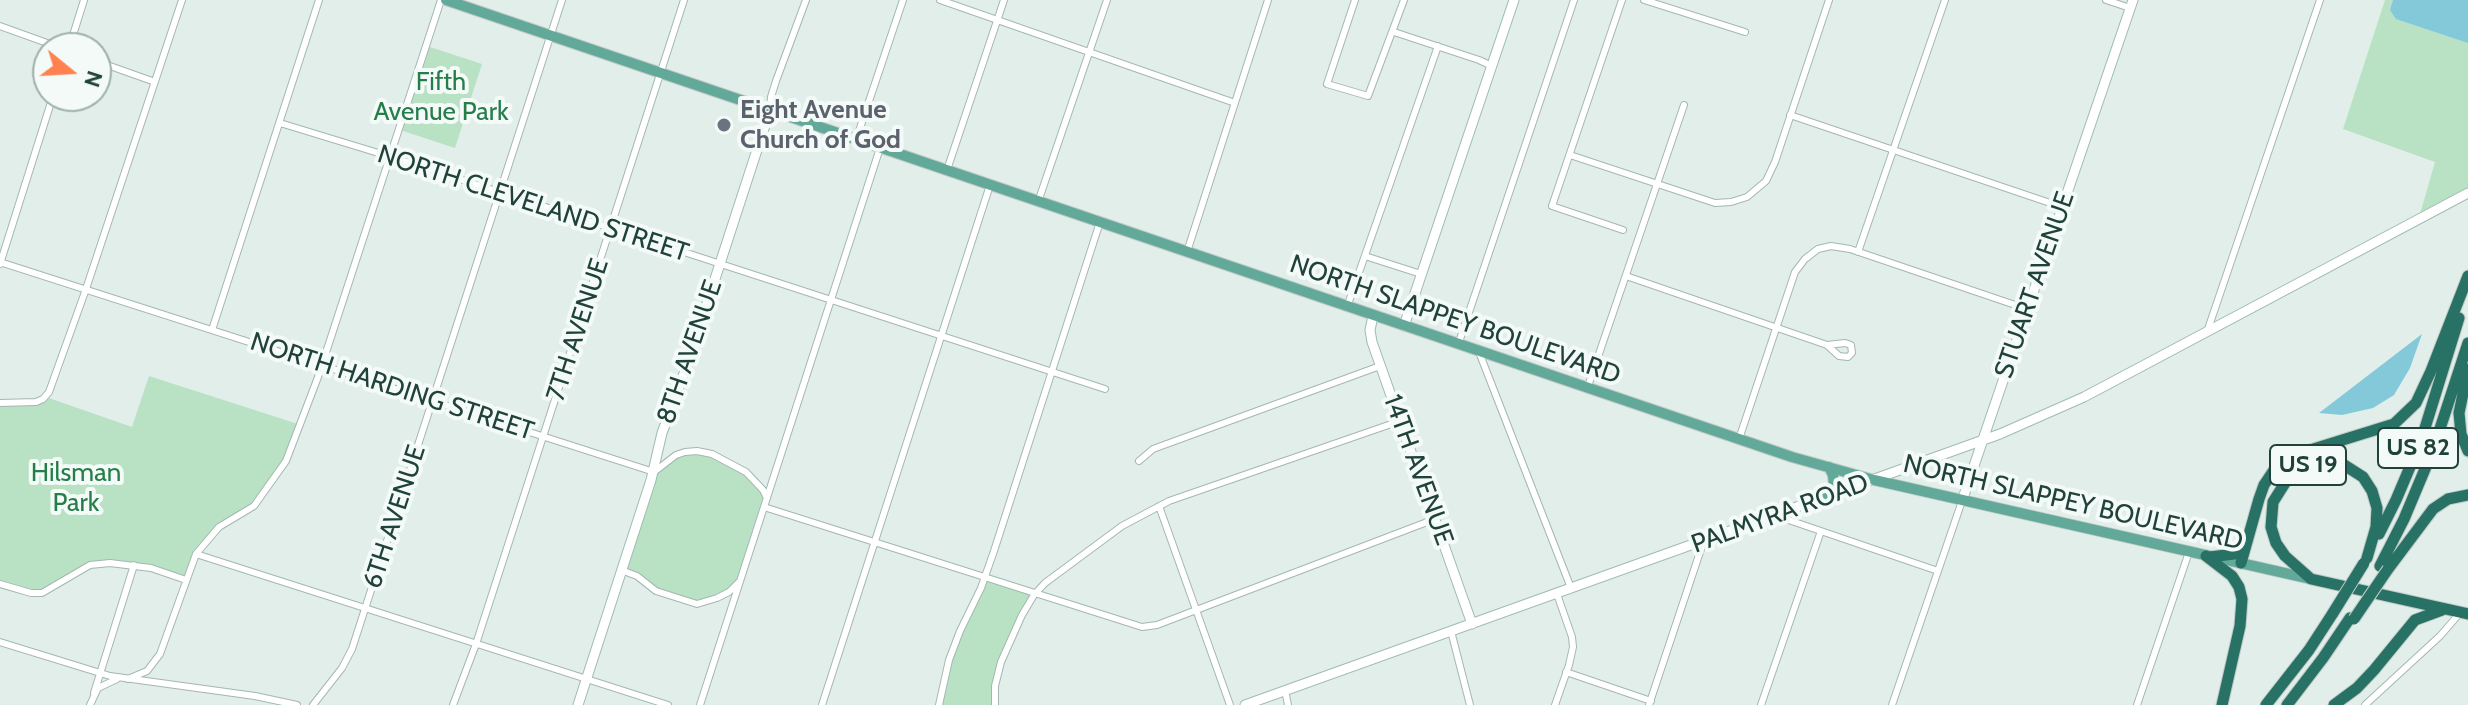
<!DOCTYPE html>
<html>
<head>
<meta charset="utf-8">
<style>
  body { margin:0 }
  #map { position:relative; width:2468px; height:705px; overflow:hidden; background:#e2eee9; font-family:Cabin,sans-serif }
  canvas { display:block }
  .north { position:absolute; left:32px; top:32px; width:80px; height:80px; box-sizing:border-box; background:#f3faf7; border:2px solid #9fb0ab; border-radius:50%; rotate:108deg; font-size:22px; font-weight:700; line-height:32px; text-align:center; color:#20423a }
  .north::after { content:''; display:block; margin:auto; width:28px; height:36px; background:#ff814f; clip-path:polygon(50% 0,100% 100%,50% 72%,0 100%) }
</style>
</head>
<body>
<div id="map">
<canvas width="2468" height="705"></canvas>
<div class="north">N</div>
</div>
<script>
const g = document.querySelector('canvas').getContext('2d');
g.lineJoin = 'round';
function fill(path, color) {
  g.fillStyle = color;
  g.fill(path, 'evenodd');
}
function shape(rows) {
  const path = new Path2D();
  for (const r of rows) {
    path.moveTo(r[0], r[1]);
    for (let i = 2; i < r.length; i += 2) path.lineTo(r[i], r[i + 1]);
  }
  return path;
}
function strokePath(path, color, width, dash) {
  g.strokeStyle = color;
  g.lineWidth = width;
  g.lineCap = dash ? 'butt' : 'round';
  g.setLineDash(dash || []);
  g.stroke(path);
}
function drawText(font, color, halo, rows, align = 'center') {
  g.font = font + ' Cabin,sans-serif';
  g.lineWidth = 8;
  g.setLineDash([]);
  g.textBaseline = 'middle';
  g.strokeStyle = halo;
  g.fillStyle = color;
  for (const [text, x, y, turn = 0] of rows) {
    g.save();
    g.translate(x, y);
    g.rotate((+turn || 0) * Math.PI / 180);
    g.textAlign = isNaN(turn) ? turn : align;
    if (halo) g.strokeText(text, 0, 0);
    g.fillText(text, 0, 0);
    g.restore();
  }
}
fill(shape([
  [2385,0,2468,0,2468,189,2420,214,2435,162,2343,129],
  [427,46,482,64,455,148,400,130],
  [149,376,298,424,285,461,253,505,227,520,193,556,185,579,151,567,99,562,39,593,0,583,0,403,36,402,46,397,132,427],
  [703,452,746,473,767,498,741,579,729,591,703,602,656,591,622,570,654,472,676,456],
  [985,579,1034,594,1000,661,993,705,939,705,950,661]
]), '#b9e2c5');
fill(shape([
  [2393,0,2468,0,2468,43,2396,19,2390,10],
  [2422,334,2410,368,2394,395,2373,408,2342,415,2319,413]
]), '#84c9da');
const street = shape([
  [940,0,1235,103],
  [1355,0,1327,84,1368,96,1404,0],
  [1622,0,1552,206,1623,230],
  [1644,0,1745,32],
  [2106,0,2130,8],
  [0,26,61,48],
  [1394,32,1479,60,1492,66],
  [69,48,84,0],
  [96,61,155,82],
  [770,110,771,97,776,81,806,0],
  [1790,115,2062,207],
  [280,123,398,159,1105,389],
  [856,140,903,0],
  [1570,155,1715,203,1731,202,1747,197,1766,181,1775,162,1829,0],
  [947,170,1004,0],
  [1038,202,1107,0],
  [1187,252,1268,0],
  [1858,252,1945,0],
  [1365,256,1421,274],
  [0,262,654,472,676,455,685,452,697,451,712,454,746,472,763,490,767,498],
  [0,264,53,96],
  [1626,276,1827,345,1839,356,1848,357,1852,353,1851,345,1845,343,1827,345],
  [1347,307,1438,46],
  [212,330,319,0],
  [2207,332,2320,0],
  [1458,345,1574,0],
  [1479,352,1571,588],
  [1587,389,1684,105],
  [0,403,36,402,43,399,49,392,86,289,182,0],
  [1739,439,1795,272,1805,259,1818,249,1831,246,1850,249,2027,309],
  [1139,461,1153,449,1380,366],
  [1159,506,1230,705],
  [764,507,1142,627,1157,625,1435,519],
  [1774,515,1938,571],
  [196,554,668,705],
  [621,570,637,576,656,591,697,604,717,598,729,592,739,582],
  [0,584,31,593,42,593,90,565,110,563,151,568,186,580],
  [1451,631,1470,705],
  [0,642,110,676,255,696,297,705],
  [1566,672,1651,701],
  [128,679,147,671,160,654,196,554,219,527,254,506,286,461,318,377,441,0],
  [1285,690,1288,705],
  [94,693,134,565],
  [90,705,98,688,117,679],
  [313,705,342,668,352,649,562,0],
  [453,705,476,644,684,0],
  [700,705,880,148],
  [822,705,990,185],
  [939,705,949,660,960,631,981,588,994,551,1100,222],
  [995,705,995,686,1001,662,1022,615,1034,595,1045,583,1122,526,1169,501,1400,421],
  [1555,705,1569,665,1573,647,1572,637,1557,594],
  [1649,705,1704,540],
  [1761,705,1821,531],
  [1892,705,1962,501],
  [2137,705,2189,552],
  [2365,705,2440,636,2460,613]
]);
const secondary = shape([
  [1373,316,1370,330,1372,342,1472,624],
  [1404,326,1514,0],
  [1962,501,2133,0],
  [578,705,651,480,662,433,686,368,770,110],
  [1245,705,2000,434,2084,397,2468,193]
]);
const primary = shape([
  [446,0,1792,457,1874,480,2311,579],
  [1825,497,1834,486,1833,475,1829,467]
]);
const highway = shape([
  [2468,369,2459,413,2461,434,2468,451],
  [2379,534,2396,500,2421,441,2459,318],
  [2206,556,2232,576,2239,587,2242,599,2240,626,2222,705],
  [2210,557,2234,554,2244,543],
  [2367,558,2376,527,2377,508,2372,491,2363,477,2341,463,2328,462,2312,464,2290,475,2273,502,2271,527,2276,543,2285,556,2311,579,2468,614],
  [2241,563,2259,499,2264,485,2274,470,2290,457,2307,451,2394,424,2416,403,2431,371,2468,276],
  [2380,566,2404,519,2433,450,2468,343],
  [2388,569,2433,509,2448,499,2468,495],
  [2266,705,2309,650,2333,613],
  [2287,705,2323,658,2350,618],
  [2334,705,2357,688,2374,670,2415,620,2442,610]
]);
strokePath(street, '#a4b7b1', 8);
strokePath(secondary, '#9fbbb2', 11);
strokePath(primary, '#c1cac8', 12);
strokePath(highway, '#c1cac8', 13);
strokePath(street, '#fff', 6);
strokePath(secondary, '#fff', 9);
strokePath(primary, '#62a999', 10);
strokePath(highway, '#287265', 11);
const highwayBridge = shape([
  [2333,613,2364,563],
  [2354,619,2388,569]
]);
strokePath(highwayBridge, '#c1cac8', 13, []);
strokePath(highwayBridge, '#287265', 11);
for (const [x, y, r, color] of [
  [724,125,8,"#6b7280"]
]) {
  const dot = new Path2D();
  dot.arc(x, y, r, 0, 2 * Math.PI);
  g.fillStyle = color;
  g.fill(dot);
  strokePath(dot, '#f3faf7', 3);
}
for (const [x, y, w] of [
  [2418,448,80],
  [2308,465,76]
]) {
  const box = new Path2D();
  box.roundRect(x - w / 2, y - 20, w, 40, 6);
  g.fillStyle = '#f3faf7';
  g.fill(box);
  strokePath(box, '#20423a', 2);
}
drawText('bold 24px', '#20423a', null, [
  ["US 82",2418,448],
  ["US 19",2308,465]
]);
drawText('26px', '#257e4a', '#f3faf7', [
  ["Fifth",441,82],
  ["Avenue Park",441,112],
  ["Hilsman",76,473],
  ["Park",76,503]
]);
drawText('bold 26px', '#5b616d', '#f3faf7', [
  ["Eight Avenue",740,110],
  ["Church of God",740,140]
], 'left');
drawText('26px', '#20423a', '#f3faf7', [
  ["NORTH CLEVELAND STREET",533,204,18],
  ["STUART AVENUE",2035,285,-71],
  ["NORTH SLAPPEY BOULEVARD",1455,320,19],
  ["7TH AVENUE",578,330,-72],
  ["8TH AVENUE",690,352,-71],
  ["NORTH HARDING STREET",392,387,18],
  ["14TH AVENUE",1418,470,70],
  ["NORTH SLAPPEY BOULEVARD",2073,503,13],
  ["PALMYRA ROAD",1780,514,-20],
  ["6TH AVENUE",395,517,-72]
]);
</script>
</body>
</html>
